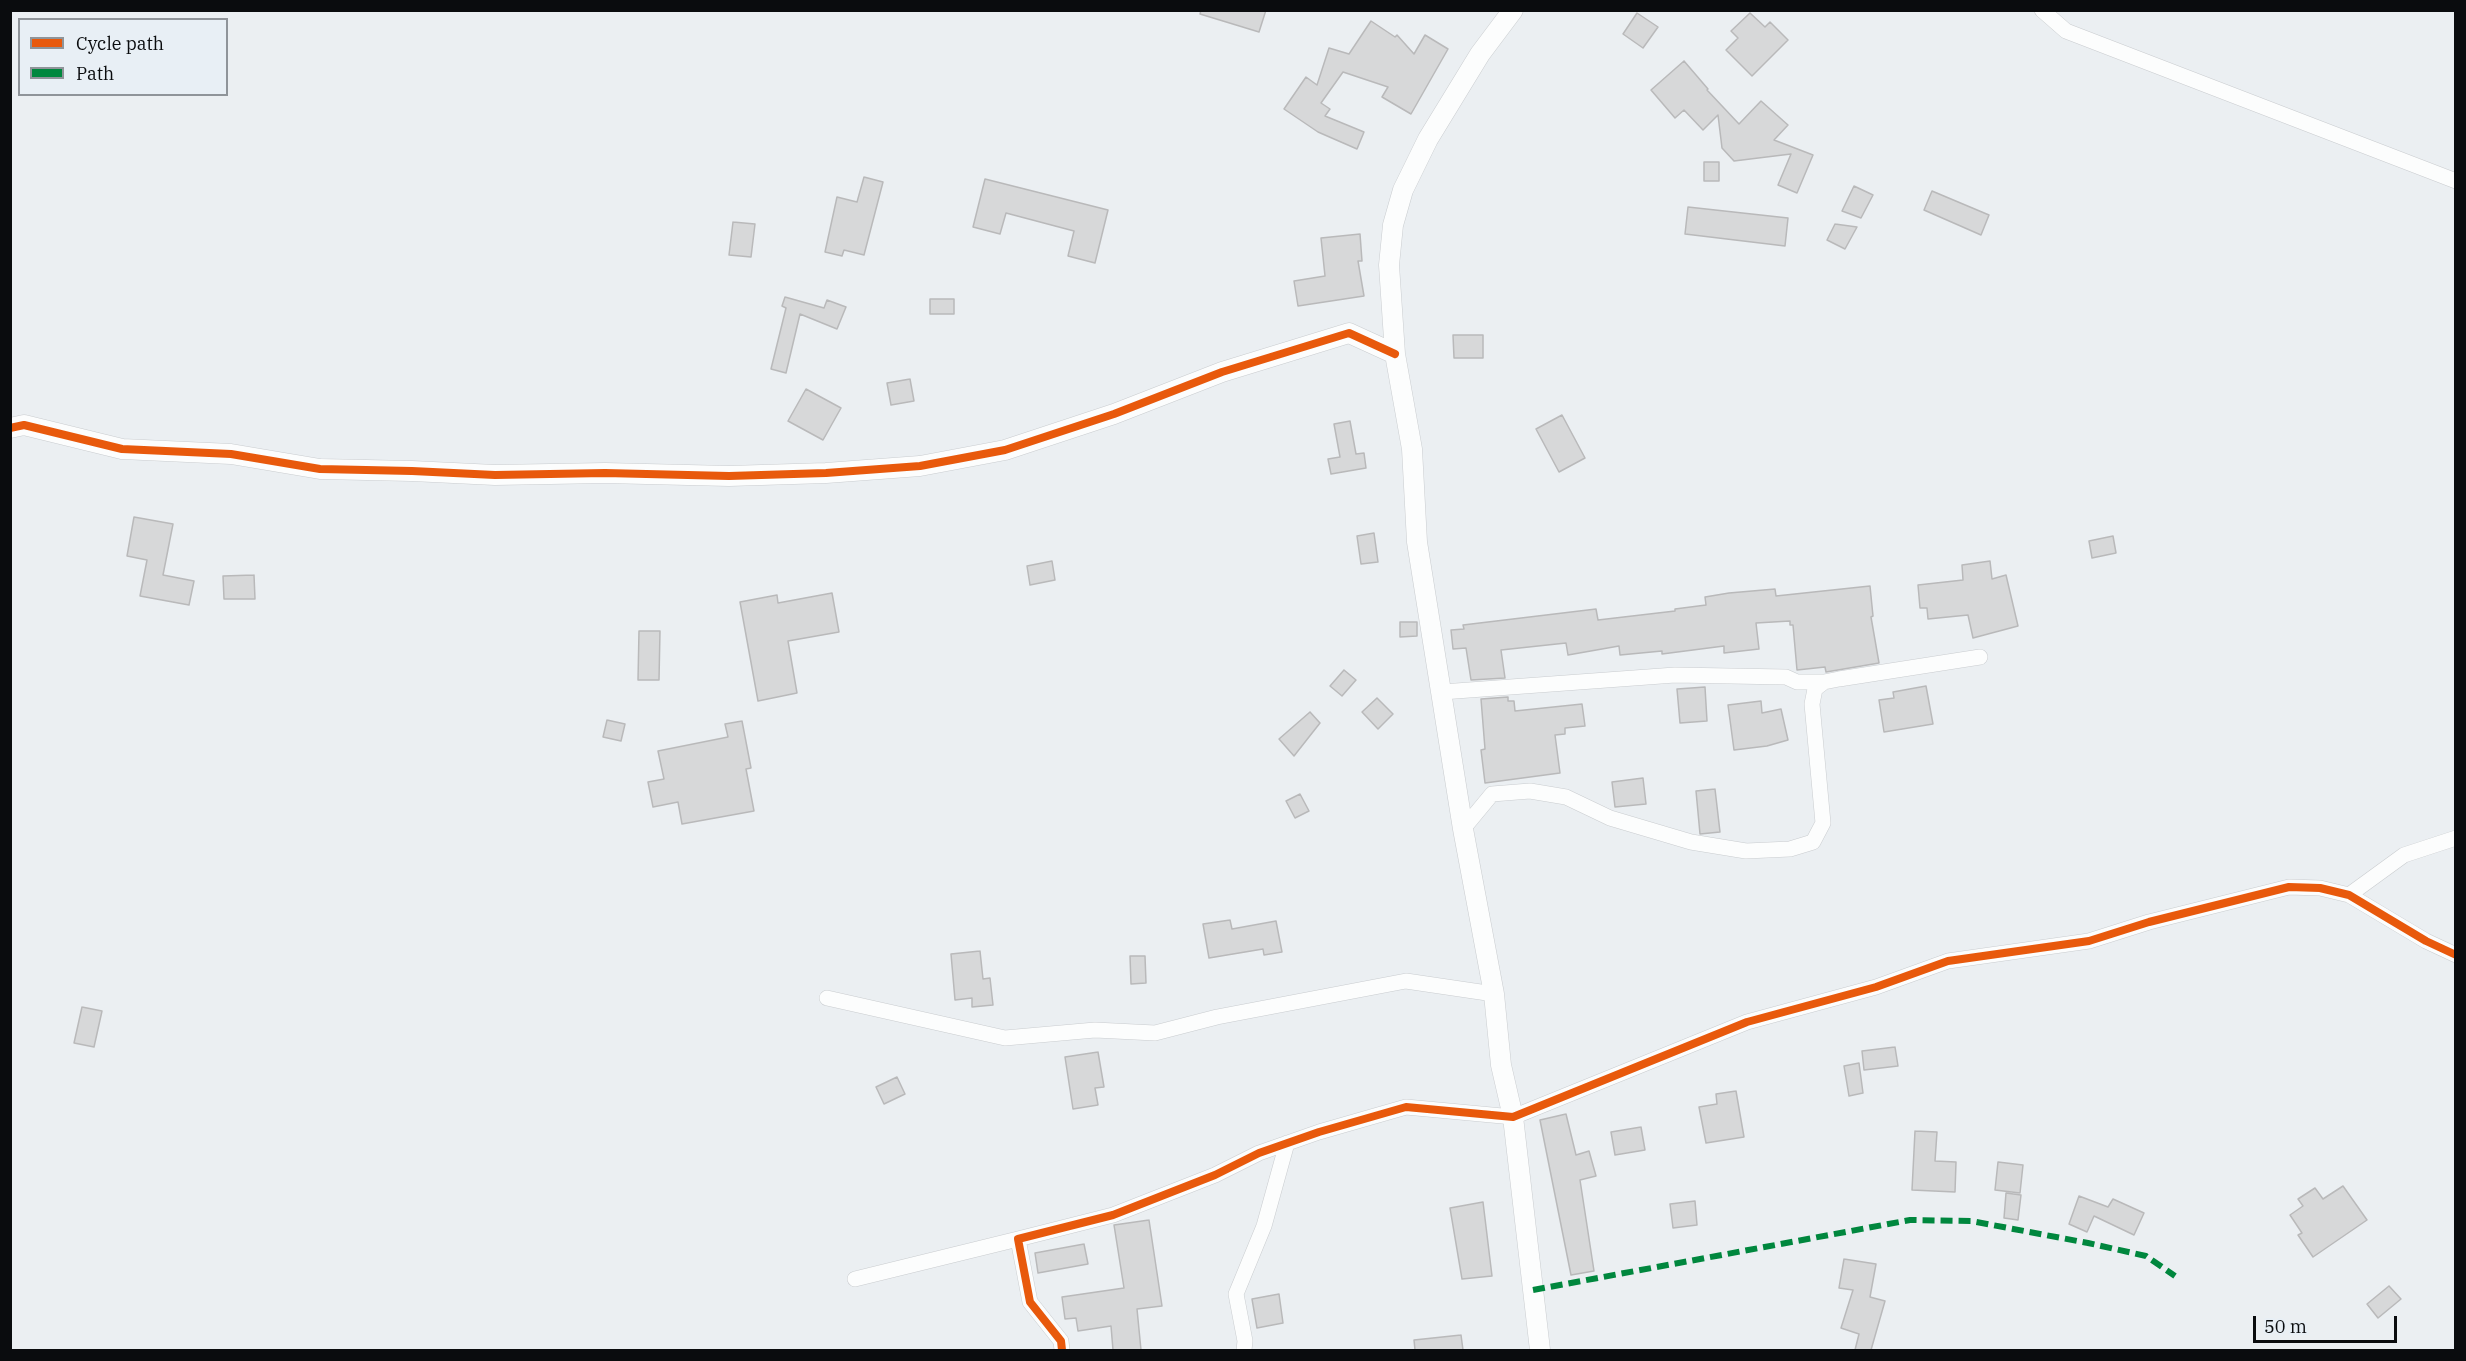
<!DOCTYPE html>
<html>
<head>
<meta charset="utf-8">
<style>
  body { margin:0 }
  #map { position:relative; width:2466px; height:1361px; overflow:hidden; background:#ebeff2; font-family:"IBM Plex Serif",serif }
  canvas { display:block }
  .frame { position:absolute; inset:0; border:12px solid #0a0c0e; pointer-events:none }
  .legend { position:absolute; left:18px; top:18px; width:210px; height:78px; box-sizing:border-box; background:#e8eff5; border:2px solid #8f9499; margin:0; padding:8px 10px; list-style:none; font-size:18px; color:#0a0c0e }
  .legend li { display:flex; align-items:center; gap:12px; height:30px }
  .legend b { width:30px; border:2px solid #8f9499 }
  .scale { position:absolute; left:2253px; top:1316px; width:144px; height:27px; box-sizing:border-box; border:3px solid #0a0c0e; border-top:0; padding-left:8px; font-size:18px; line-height:21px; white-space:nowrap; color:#0a0c0e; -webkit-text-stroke:4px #e8eff5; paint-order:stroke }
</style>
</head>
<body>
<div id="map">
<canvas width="2466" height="1361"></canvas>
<div class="frame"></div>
<ul class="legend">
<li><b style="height:8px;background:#e8590c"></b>Cycle path</li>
<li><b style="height:8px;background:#00873e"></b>Path</li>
</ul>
<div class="scale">50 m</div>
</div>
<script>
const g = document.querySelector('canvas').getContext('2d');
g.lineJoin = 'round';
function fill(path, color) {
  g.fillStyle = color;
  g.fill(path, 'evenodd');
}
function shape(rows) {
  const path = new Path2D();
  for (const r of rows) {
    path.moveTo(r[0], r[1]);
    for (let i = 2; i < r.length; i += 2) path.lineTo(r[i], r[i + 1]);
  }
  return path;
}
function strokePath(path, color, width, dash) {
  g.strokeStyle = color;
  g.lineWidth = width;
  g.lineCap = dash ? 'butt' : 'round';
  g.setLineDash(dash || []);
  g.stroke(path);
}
const building = shape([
  [1201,10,1266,10,1259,32,1200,14,1201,10],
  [1637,13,1658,27,1643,48,1623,34,1637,13],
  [1750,13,1765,27,1770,22,1788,40,1752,76,1726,50,1738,38,1731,31,1750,13],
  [1371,21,1395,37,1397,35,1414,54,1425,35,1448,49,1411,114,1382,97,1388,87,1343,72,1321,103,1330,109,1325,116,1364,132,1357,149,1318,132,1284,109,1306,77,1317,85,1329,48,1349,54,1371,21],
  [1684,61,1708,89,1707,90,1739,124,1761,101,1788,125,1774,140,1813,155,1797,193,1778,185,1791,154,1734,161,1722,148,1718,115,1703,130,1684,110,1675,118,1651,90,1684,61],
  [1704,162,1719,162,1719,181,1704,181,1704,162],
  [864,177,883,182,864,255,844,250,842,256,825,252,837,197,857,202,864,177],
  [985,179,1108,210,1095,263,1068,256,1074,231,1006,213,1000,234,973,227,985,179],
  [1854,186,1873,195,1861,218,1842,211,1854,186],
  [1932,191,1989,215,1981,235,1924,210,1932,191],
  [1688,207,1788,218,1785,246,1685,234,1688,207],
  [733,222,755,224,751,257,729,255,733,222],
  [1835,224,1857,227,1845,249,1827,240,1835,224],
  [1360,234,1362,261,1358,261,1364,296,1298,306,1294,281,1325,276,1321,238,1360,234],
  [785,297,824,308,827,300,846,307,837,329,800,314,786,373,771,369,786,308,782,306,785,297],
  [930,299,954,299,954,314,930,314,930,299],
  [1453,335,1483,335,1483,358,1454,358,1453,335],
  [910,379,914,401,891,405,887,383,910,379],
  [806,389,841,408,823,440,788,421,806,389],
  [1562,415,1585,458,1559,472,1536,429,1562,415],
  [1350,421,1356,454,1364,453,1366,468,1331,474,1328,459,1340,457,1334,424,1350,421],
  [134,517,173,524,163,575,194,581,189,605,140,596,147,560,127,556,134,517],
  [1374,533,1378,562,1361,564,1357,536,1374,533],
  [2113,536,2116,553,2092,558,2089,541,2113,536],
  [1052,561,1055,580,1030,585,1027,566,1052,561],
  [1990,561,1992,579,2006,575,2018,626,1973,638,1968,615,1928,619,1927,608,1920,608,1918,585,1963,580,1962,565,1990,561],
  [254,575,255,599,224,599,223,576,254,575],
  [1870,586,1873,616,1871,617,1879,663,1826,672,1825,667,1797,670,1793,625,1790,625,1790,621,1756,623,1759,649,1724,653,1724,646,1662,654,1662,651,1620,655,1619,646,1568,655,1566,643,1501,650,1505,678,1471,680,1466,648,1453,649,1451,630,1464,629,1463,625,1596,609,1598,620,1675,611,1675,609,1706,605,1705,597,1729,593,1775,589,1776,596,1870,586],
  [832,593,839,632,788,641,797,693,758,701,740,602,777,595,778,603,832,593],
  [1400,622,1417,622,1417,636,1400,637,1400,622],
  [639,631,660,631,659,680,638,680,639,631],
  [1344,670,1356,680,1342,696,1330,686,1344,670],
  [1926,686,1933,724,1884,732,1879,700,1894,698,1893,692,1926,686],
  [1705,687,1707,721,1680,723,1677,689,1705,687],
  [1508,697,1508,701,1514,701,1515,711,1582,704,1585,726,1565,728,1565,734,1555,735,1560,773,1485,783,1481,750,1485,749,1481,699,1508,697],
  [1377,698,1393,714,1378,729,1362,712,1377,698],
  [1761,701,1762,713,1781,709,1788,740,1767,746,1734,750,1728,705,1761,701],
  [1310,712,1320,723,1294,756,1279,739,1310,712],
  [607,720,625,724,621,741,603,737,607,720],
  [742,721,751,768,746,769,754,811,682,824,678,802,653,807,648,782,664,779,658,751,728,737,725,724,742,721],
  [1643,778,1646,804,1615,807,1612,782,1643,778],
  [1715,789,1720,832,1700,834,1696,791,1715,789],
  [1300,794,1309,811,1295,818,1286,801,1300,794],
  [1230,920,1232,929,1276,921,1282,952,1264,955,1263,949,1209,958,1203,924,1230,920],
  [980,951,983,979,990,978,993,1005,972,1007,972,998,955,1000,951,954,980,951],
  [1130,956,1145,956,1146,983,1131,984,1130,956],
  [82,1007,102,1011,94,1047,74,1043,82,1007],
  [1895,1047,1898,1066,1864,1070,1862,1051,1895,1047],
  [1098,1052,1104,1087,1095,1088,1098,1105,1073,1109,1065,1057,1098,1052],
  [1859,1063,1863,1093,1849,1096,1844,1066,1859,1063],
  [897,1077,905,1094,884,1104,876,1087,897,1077],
  [1736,1091,1744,1137,1706,1143,1699,1107,1717,1104,1716,1094,1736,1091],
  [1566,1114,1576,1155,1589,1151,1596,1176,1580,1180,1594,1271,1571,1275,1540,1120,1566,1114],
  [1641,1127,1645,1150,1615,1155,1611,1132,1641,1127],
  [1915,1131,1937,1132,1935,1161,1956,1162,1955,1192,1912,1190,1915,1131],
  [1998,1162,2023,1165,2020,1193,1995,1190,1998,1162],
  [2343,1186,2367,1220,2313,1257,2298,1235,2302,1233,2290,1215,2303,1206,2298,1199,2315,1188,2323,1199,2343,1186],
  [2006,1193,2021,1195,2018,1220,2004,1218,2006,1193],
  [2079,1196,2108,1207,2113,1199,2144,1213,2134,1235,2094,1216,2087,1232,2069,1224,2079,1196],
  [1695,1201,1697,1225,1673,1228,1670,1204,1695,1201],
  [1483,1202,1492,1276,1462,1279,1450,1208,1483,1202],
  [1149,1220,1162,1306,1137,1309,1141,1350,1113,1350,1111,1326,1078,1331,1076,1318,1065,1319,1062,1297,1124,1288,1114,1225,1149,1220],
  [1084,1244,1088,1264,1038,1273,1035,1253,1084,1244],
  [1844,1259,1876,1264,1870,1297,1885,1301,1871,1350,1855,1350,1859,1334,1841,1328,1853,1290,1839,1288,1844,1259],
  [2389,1286,2401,1299,2378,1318,2367,1304,2389,1286],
  [1279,1294,1283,1323,1257,1328,1252,1299,1279,1294],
  [1461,1335,1463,1350,1415,1350,1414,1340,1461,1335]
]);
fill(building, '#d7d8d9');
strokePath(building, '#b9b9ba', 1.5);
const minor = shape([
  [2042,10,2066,31,2456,181],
  [1442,692,1675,675,1786,677,1797,682,1824,682],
  [1463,829,1492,794,1530,791,1566,797,1610,818,1691,842,1746,851,1790,849,1813,842,1823,823,1812,704,1815,689,1824,682,1839,679,1980,657],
  [2349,895,2404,855,2456,838],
  [827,998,1005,1038,1095,1030,1155,1033,1217,1017,1406,981,1494,994],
  [855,1279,1018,1239],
  [1062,1350,1061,1341,1030,1302,1018,1239,1113,1215,1215,1175,1259,1153,1319,1132,1406,1107,1513,1117,1747,1022,1876,987,1948,961,2089,941,2149,922,2289,887,2320,888,2349,895,2426,941,2456,955],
  [1244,1350,1245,1341,1236,1294,1264,1226,1287,1143]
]);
const tertiary = shape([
  [1513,10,1480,54,1428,139,1403,190,1393,225,1389,265,1395,354,1412,449,1417,542,1463,829,1494,994,1501,1065,1513,1117,1540,1350],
  [10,428,24,425,122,449,231,454,320,469,412,471,495,475,605,473,729,476,826,473,920,466,1005,450,1114,414,1222,372,1349,333,1395,354]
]);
strokePath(minor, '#c9cccf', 16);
strokePath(tertiary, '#c9cccf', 21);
strokePath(minor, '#fcfdfd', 15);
strokePath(tertiary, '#fcfdfd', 20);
strokePath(shape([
  [1533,1290,1910,1220,1971,1221,2088,1243,2146,1256,2175,1276]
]), '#00873e', 6, [12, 6]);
strokePath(shape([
  [10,428,24,425,122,449,231,454,320,469,412,471,495,475,605,473,729,476,826,473,920,466,1005,450,1114,414,1222,372,1349,333,1395,354],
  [1062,1350,1061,1341,1030,1302,1018,1239,1113,1215,1215,1175,1259,1153,1319,1132,1406,1107,1513,1117,1747,1022,1876,987,1948,961,2089,941,2149,922,2289,887,2320,888,2349,895,2426,941,2456,955]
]), '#e8590c', 8);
</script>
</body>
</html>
